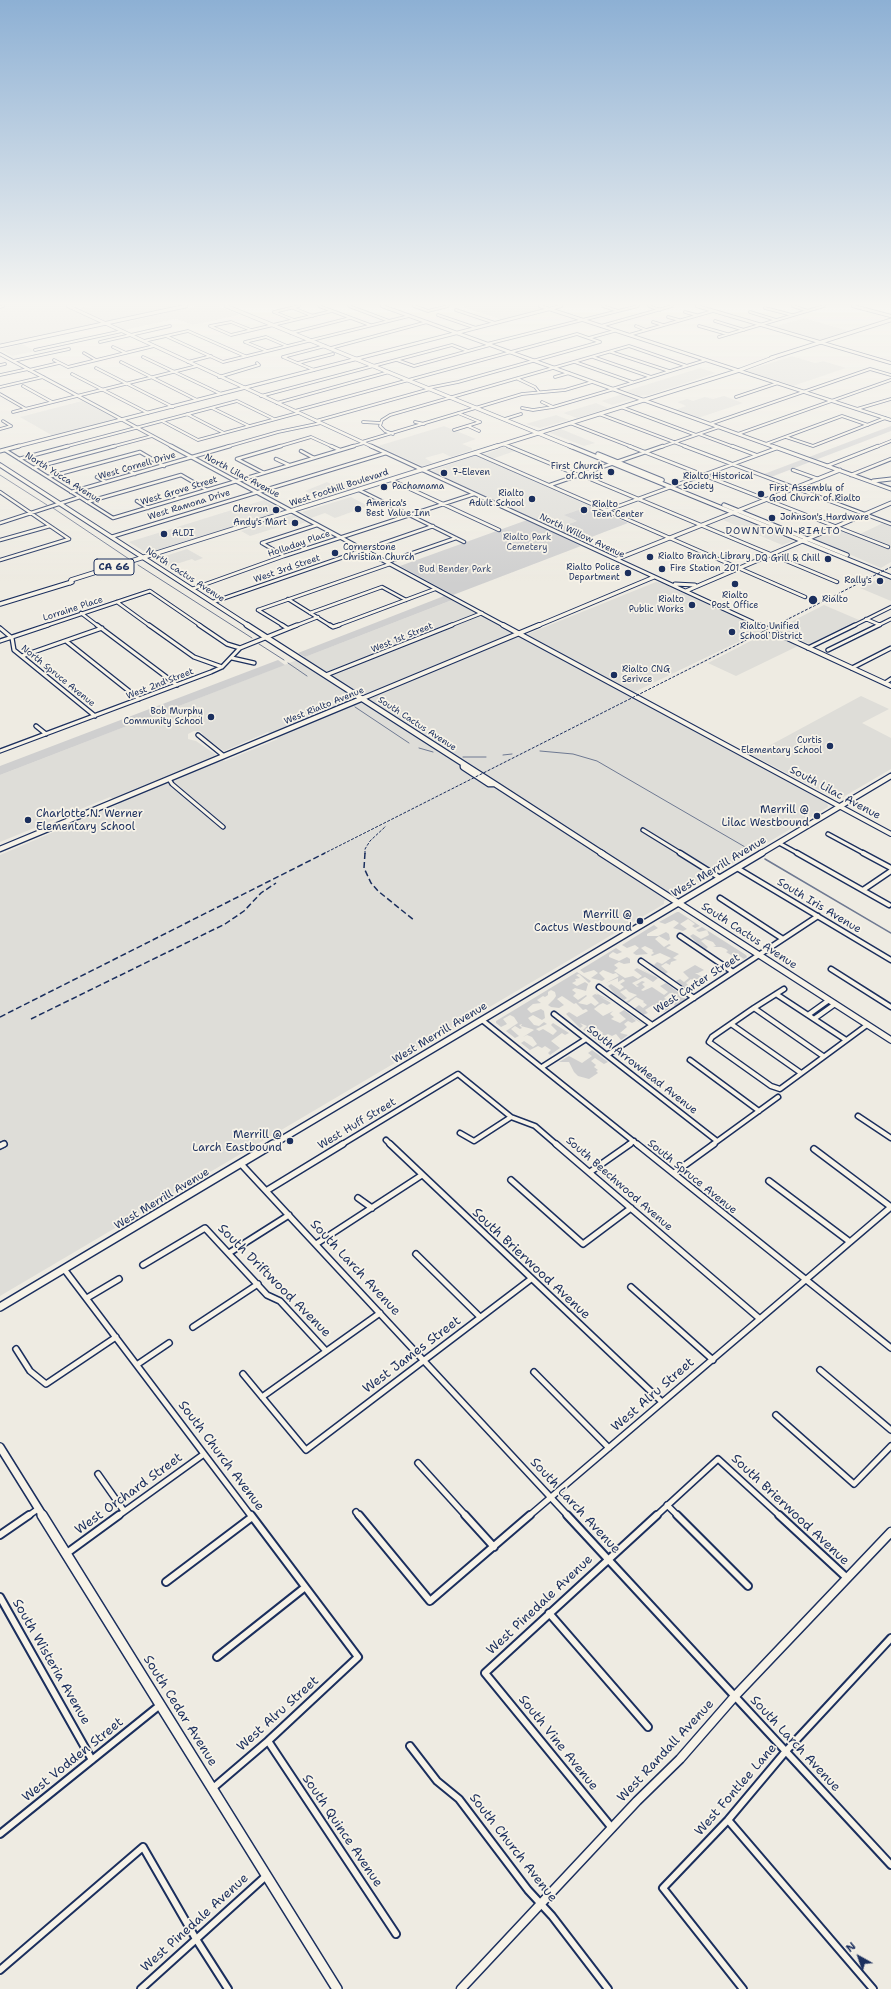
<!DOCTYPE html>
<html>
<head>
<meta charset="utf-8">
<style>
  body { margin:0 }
  #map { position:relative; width:891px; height:1989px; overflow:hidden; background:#eeebe2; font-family:"Shantell Sans",sans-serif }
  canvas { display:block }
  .north { position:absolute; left:839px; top:1937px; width:40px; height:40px; -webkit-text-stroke:3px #f7f3e8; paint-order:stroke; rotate:320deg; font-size:11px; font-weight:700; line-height:16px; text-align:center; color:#1b2f5e }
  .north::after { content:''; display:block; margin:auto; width:14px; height:18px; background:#1b2f5e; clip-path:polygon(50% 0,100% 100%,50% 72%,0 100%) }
</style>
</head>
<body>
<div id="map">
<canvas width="891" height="1989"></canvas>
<div class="north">N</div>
</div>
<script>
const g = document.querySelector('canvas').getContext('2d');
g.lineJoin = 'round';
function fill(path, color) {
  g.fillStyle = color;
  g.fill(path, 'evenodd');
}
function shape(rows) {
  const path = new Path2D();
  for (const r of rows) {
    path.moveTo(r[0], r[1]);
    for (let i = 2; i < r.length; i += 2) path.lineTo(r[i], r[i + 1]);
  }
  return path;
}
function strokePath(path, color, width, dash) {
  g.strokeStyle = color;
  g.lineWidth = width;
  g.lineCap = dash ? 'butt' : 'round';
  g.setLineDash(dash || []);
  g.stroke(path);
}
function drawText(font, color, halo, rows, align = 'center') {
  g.font = font + ' "Shantell Sans",sans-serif';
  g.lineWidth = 3.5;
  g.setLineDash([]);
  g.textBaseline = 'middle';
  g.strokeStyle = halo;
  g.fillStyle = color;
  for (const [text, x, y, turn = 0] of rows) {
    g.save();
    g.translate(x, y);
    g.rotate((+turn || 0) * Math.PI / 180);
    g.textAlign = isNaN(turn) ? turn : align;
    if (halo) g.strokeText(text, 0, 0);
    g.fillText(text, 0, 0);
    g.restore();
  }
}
fill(shape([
  [0,306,64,306,101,323,0,345],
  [92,306,178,306,106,321,78,309],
  [195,306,218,306,240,315,193,325,176,319,124,330,114,325],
  [467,306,536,306,545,309,502,320,463,307],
  [804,318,818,322,849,331,819,341,773,327],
  [22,344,36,351,12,356,0,350],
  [792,356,815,363,823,361,846,368,793,386,746,371],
  [700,368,716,373,649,395,640,396,626,391],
  [623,394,634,399,612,405,601,401],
  [724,396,743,403,698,418,675,410,686,406,677,402,687,399,693,401,705,397,713,399],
  [82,401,116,419,53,436,20,417],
  [596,403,608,408,577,418,563,413],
  [556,415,569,420,540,428,526,424],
  [444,426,476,439,462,444,472,448,472,450,451,457,443,453,425,458,433,463,422,466,378,446],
  [561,429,595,443,584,446,550,433],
  [504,447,515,451,492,459,483,455],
  [474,456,478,457,590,506,565,515,577,521,555,529,431,471],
  [341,481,355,488,321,499,305,491,327,482,331,484],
  [351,497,368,506,335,518,325,513,311,518,302,512],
  [264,500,283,511,147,553,129,542],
  [293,515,306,522,294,526,289,524,250,536,241,531],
  [733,516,762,528,793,541,782,545,723,520],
  [883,523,891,526,891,546,860,534],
  [838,529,891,549,891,562,881,568,814,539],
  [187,549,203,558,195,561,192,559,167,567,156,559],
  [884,576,891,578,891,601,860,588],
  [656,582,664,583,763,630,628,695,827,803,828,807,680,894,676,894,664,901,664,904,0,1296,0,855,119,804,110,797,0,842,0,775,452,600,520,637],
  [194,731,200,731,205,738,224,751,268,732,278,739,225,761,196,741,188,739,188,734],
  [824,605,859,620,809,644,775,630],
  [768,632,798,646,736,676,708,663],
  [861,696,889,709,862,723,891,738,891,769,838,800,752,755]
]), '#deddd8');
fill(shape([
  [891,426,891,431,771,477,764,474],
  [590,506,628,523,581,541,555,529,577,521,564,515],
  [527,520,581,546,453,595,400,566],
  [444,596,452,600,305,657,298,653],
  [278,660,285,665,0,775,0,766],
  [677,912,679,912,700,926,695,928,692,926,695,924,688,919,680,924,687,929,683,931,673,928,679,923,674,920,665,924,659,922],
  [654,925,658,928,647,934,647,936,658,936,666,932,669,934,670,939,668,941,659,936,655,939,664,947,669,944,671,945,666,948,679,954,673,958,677,960,671,962,670,965,666,963,661,966,668,972,665,974,662,972,663,975,649,962,654,965,657,962,662,964,671,958,660,953,652,956,651,955,654,953,652,951,653,950,645,946,641,948,648,954,636,955,633,953,639,948,635,945,627,948,622,945],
  [702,927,746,955,747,957,744,959,738,955,734,957,726,952,728,951,726,949,721,947,713,947,716,946,713,942,705,939,701,941,708,947,706,949,697,943,690,936,693,934,701,939,709,935,707,930,699,932,696,930],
  [616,948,622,952,617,954,613,952,609,955,609,957,619,961,627,957,630,959,630,963,624,964,619,962,614,965,618,968,614,971,625,978,633,976,638,979,642,976,634,970,637,968,655,977,638,967,658,978,653,982,645,977,632,983,637,987,639,986,636,985,642,981,645,982,642,984,645,987,641,990,643,991,652,987,664,995,668,992,660,986,664,984,675,991,664,984,666,983,679,993,675,996,678,994,686,999,675,1006,672,1004,678,999,670,993,664,998,668,1000,663,1003,670,1008,664,1012,658,1006,654,1008,651,1006,645,1010,648,1013,643,1015,650,1021,629,1007,630,1005,634,1009,639,1005,643,1008,647,1005,643,1002,644,1001,636,997,628,1003,626,1002,637,995,629,992,626,989,620,992,627,998,624,1000,615,995,623,1001,622,1001,607,987,615,994,608,986,611,984,620,990,624,987,620,984,625,981,623,979,618,982,618,978,606,983,619,976,616,973,613,974,603,970,599,973,605,979,602,981,591,978,598,973,594,970,584,973,580,970],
  [695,965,704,970,698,973,695,973,706,979,702,982,698,980,695,982,691,979,686,983,689,986,686,988,676,981,680,979,684,982,689,978,683,972],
  [577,972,591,981,589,983,579,974,576,975,580,978,575,979,576,981,572,983,577,986,585,982,588,984,586,991,575,988,572,990,576,993,573,996,578,1000,586,995,587,996,578,1003,587,1005,591,1003,595,1006,599,1003,592,996,595,994,598,995,596,993,613,1002,599,996,611,1003,607,1005,603,1003,599,1005,594,1009,598,1012,603,1016,613,1011,610,1014,614,1017,611,1019,620,1023,626,1019,619,1013,624,1010,644,1025,630,1016,636,1021,632,1023,628,1021,624,1024,627,1027,620,1033,628,1035,621,1040,616,1034,612,1036,608,1034,601,1038,604,1041,601,1044,587,1033,590,1031,599,1036,603,1033,593,1025,585,1031,583,1030,587,1026,580,1023,583,1026,580,1028,566,1014,569,1012,577,1017,588,1011,586,1009,583,1010,576,1003,574,1004,562,996,557,999,564,1005,559,1008,551,1007,548,1005,554,999,556,996,555,992,551,990,548,992,548,995,545,997,543,996,537,1000,541,1003,533,1004,527,1009,531,1013,541,1009,544,1011,545,1018,542,1020,533,1015,528,1018,534,1025,539,1026,544,1022,547,1024,536,1029,539,1031,543,1029,553,1035,557,1031,551,1025,553,1023,569,1033,565,1035,562,1033,551,1041,560,1048,550,1055,548,1053,551,1050,545,1046,542,1048,538,1046,530,1050,521,1043,524,1041,533,1047,537,1044,532,1037,527,1035,523,1037,534,1030,532,1029,521,1026,522,1024,519,1025,522,1028,520,1029,515,1026,511,1029,519,1036,515,1038,506,1031,518,1023,514,1017,510,1015,503,1019,507,1024,501,1027,496,1023,496,1021],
  [592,1050,608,1062,604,1064,595,1058,591,1061,596,1065,594,1067,598,1070,596,1071,598,1073,589,1079,578,1076,574,1072,569,1062,559,1062,569,1056,582,1063,592,1056,588,1053]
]), '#cfcfcf');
strokePath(shape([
  [0,475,47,505],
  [53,508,129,559],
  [138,565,252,638],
  [259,644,284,660],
  [288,663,307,676],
  [355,707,409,743],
  [419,748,433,752],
  [540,751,573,754,597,761,752,851],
  [503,755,512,754],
  [463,757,486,757]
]), '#6e7992', 1);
strokePath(shape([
  [765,859,891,933]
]), '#6e7992', 1.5);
const minorFar5 = shape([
  [319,306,370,325],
  [349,306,389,321],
  [414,306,428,311,448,306],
  [603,306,618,311],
  [649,306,660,310],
  [793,306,808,311],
  [0,307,3,306],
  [293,308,313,316],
  [765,308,792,315],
  [456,310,495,323],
  [274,312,299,306],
  [274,312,294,320],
  [685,312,696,315],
  [750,312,776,320],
  [438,315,476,328],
  [668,317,679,320],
  [715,321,744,330],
  [653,322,663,325],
  [210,326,231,335,332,311],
  [210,326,231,322,251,330],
  [601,326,672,306],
  [636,326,646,330],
  [699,326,727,334],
  [291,333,350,318],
  [629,335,713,311],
  [166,336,223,362,409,316],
  [719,337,824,306],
  [589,338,614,331],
  [144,341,188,331,245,356],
  [100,342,170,326],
  [245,342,266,337,287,346],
  [245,342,267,351],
  [487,344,638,306],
  [113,347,126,353],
  [331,348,427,322],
  [35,350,122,331],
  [611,352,669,371],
  [84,353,96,360],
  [143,357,221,394],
  [283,357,325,346],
  [283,357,314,370],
  [593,357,651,377],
  [54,360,68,367,154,346],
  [397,360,414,366,490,345],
  [13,361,69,349],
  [121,362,197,400],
  [188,362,211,356],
  [575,362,632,382],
  [298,363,333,354],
  [0,365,5,364],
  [96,368,173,407],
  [29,370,59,363],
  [72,374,148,413],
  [0,375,28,369],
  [219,377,259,365,257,363],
  [555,377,569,373],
  [518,379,535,387,539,392],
  [23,386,52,402],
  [0,387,43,377],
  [428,388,458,382,600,342],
  [612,389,706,360],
  [0,394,26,409],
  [261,396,452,345,468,351],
  [736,397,778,383],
  [542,402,553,407],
  [277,403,389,372],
  [621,407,696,435],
  [212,408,249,426],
  [522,408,533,410,553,407,614,389],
  [857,409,891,399],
  [295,411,577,334,600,342],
  [13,412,197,366],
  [458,413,480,422],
  [187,414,224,433],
  [599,414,687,447],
  [505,419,521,414],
  [3,421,11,426],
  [162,421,198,440,298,413],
  [316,421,430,389],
  [363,422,381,423],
  [415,422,424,424],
  [570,423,632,447],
  [710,424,870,369,891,375],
  [468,426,479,431],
  [0,429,11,426],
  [454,430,480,422],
  [393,434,385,431,380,426,382,420,390,415,629,346,687,366],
  [699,434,734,447],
  [738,434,891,380],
  [786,437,813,446,885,418],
  [362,442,522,394,565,390,592,382],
  [503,444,510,447],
  [766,444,842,416,868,425],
  [64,447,237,401,274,419],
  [111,447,152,436],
  [226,447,278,432,321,423],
  [277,447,311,437,333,447],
  [350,447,364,443],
  [661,447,719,427],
  [876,447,891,441]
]);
const minorFar4 = shape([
  [331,446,340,450],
  [508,446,578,475],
  [629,446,888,547],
  [684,446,891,524],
  [732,446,756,455],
  [5,450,113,518,354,446],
  [301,451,314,458],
  [475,453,805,597],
  [19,459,68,446],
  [237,459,281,446],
  [237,459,264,473],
  [276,459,289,465],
  [827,466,878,446],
  [33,468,115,446],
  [126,469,135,474],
  [793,470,818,479],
  [581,475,837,582],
  [851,475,891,459],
  [48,477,140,452,164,466],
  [97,477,106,482],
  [391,480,499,530],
  [550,485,663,446],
  [359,490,464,542],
  [0,492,69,539],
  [71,492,230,446],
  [168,492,179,498],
  [137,501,148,508],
  [87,502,181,475,207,490],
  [608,510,777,448],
  [0,523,80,497],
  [111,537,386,453],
  [0,540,50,526],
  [262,543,317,525],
  [262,543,284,556],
  [0,560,69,539],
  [387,562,456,538],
  [192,589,284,556,474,494],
  [288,599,331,626],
  [117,602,150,626],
  [213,602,433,526],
  [258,610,390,564],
  [258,610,284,626],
  [81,613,98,626],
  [310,613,382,587,406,600],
  [866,619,880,625],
  [45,626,150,591,201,626],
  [295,626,318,617],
  [336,626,435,589],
  [449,626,482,613],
  [853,626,891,607],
  [877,626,891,619]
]);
const minorFar3 = shape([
  [97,625,177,685],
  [149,625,194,657,222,667],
  [199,625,227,644,240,648],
  [282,625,287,628],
  [330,625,333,627,339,625],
  [0,628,12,638,14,650,95,716],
  [0,641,48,625],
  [66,641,139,699],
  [808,648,855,625],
  [828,650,879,625],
  [22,656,102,628],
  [232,658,254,663],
  [852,668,891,648],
  [326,675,452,625],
  [885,683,891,679],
  [36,726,46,734],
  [198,735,224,756],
  [0,751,211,672,222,667,240,648,297,625],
  [169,779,172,784,223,827],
  [643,830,682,854],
  [828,834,865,854],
  [779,843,799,854]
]);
const minorFar2 = shape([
  [680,853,720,878],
  [797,853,889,905],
  [863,853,891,868],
  [737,868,891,960],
  [863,890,891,871],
  [720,898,783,939],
  [680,936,733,972],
  [641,961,694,998],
  [831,969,891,1007],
  [599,987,652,1025],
  [784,989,754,1008,823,1056],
  [776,994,846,1040],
  [754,1008,712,1037,709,1042,771,1086,780,1089,867,1025],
  [554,1014,717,1141],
  [808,1015,829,1000],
  [814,1019,835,1004],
  [482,1020,638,1145],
  [731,1024,801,1073],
  [607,1055,818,916],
  [690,1060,759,1111],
  [542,1067,586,1039],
  [858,1116,891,1138],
  [460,1133,474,1141,511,1117],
  [386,1140,391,1145],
  [2,1145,4,1144],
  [341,1145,458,1074,511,1117,535,1126,557,1145],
  [628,1145,634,1141],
  [712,1145,778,1097]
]);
const minorFar1 = shape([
  [390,1144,662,1402],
  [556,1144,760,1319],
  [637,1144,891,1348],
  [0,1146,4,1144],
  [814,1149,891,1207],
  [241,1164,568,1516],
  [590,1172,630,1144],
  [674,1173,714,1144],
  [511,1180,583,1244,631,1208],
  [769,1181,850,1242],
  [266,1191,343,1144],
  [358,1198,372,1208],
  [316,1244,422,1175],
  [229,1253,289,1215],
  [416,1254,480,1317],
  [143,1265,205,1228,267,1295,280,1301,326,1351],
  [64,1269,251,1516],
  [631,1287,713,1360],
  [87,1298,119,1279],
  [193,1327,258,1284],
  [16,1349,30,1371,46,1384,116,1337],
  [138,1364,169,1343],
  [820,1370,891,1430],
  [534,1372,609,1448],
  [243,1374,306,1450,531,1279],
  [262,1397,380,1313],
  [776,1415,854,1484,891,1446],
  [418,1463,466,1516],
  [98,1474,124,1511],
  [667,1505,678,1516],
  [356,1512,359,1516],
  [28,1516,38,1509],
  [118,1516,204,1454],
  [529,1516,891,1207],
  [656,1516,718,1459,780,1516]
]);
const minor = shape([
  [359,1515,430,1601,530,1515],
  [465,1515,494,1547],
  [567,1515,891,1865],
  [677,1515,748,1586],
  [779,1515,847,1578],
  [0,1535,29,1515],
  [67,1553,119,1515],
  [166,1582,252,1517],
  [0,1597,92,1760],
  [549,1613,648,1727],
  [217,1657,304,1588],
  [268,1741,396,1934],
  [410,1746,437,1781,459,1799,528,1890,552,1916,608,1989],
  [213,1788,268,1741,358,1657,251,1515],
  [728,1820,873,1989],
  [612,1828,485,1673,657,1515],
  [0,1834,160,1705],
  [0,1970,143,1847,196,1939,228,1989],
  [141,1989,266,1876],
  [743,1989,663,1888,728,1820,786,1751,891,1638]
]);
const tertiaryFar3 = shape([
  [68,306,373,447],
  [382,306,774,447],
  [540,306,891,420],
  [697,306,891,363],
  [0,354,173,447],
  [15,447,561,306]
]);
const tertiaryFar2 = shape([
  [171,446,505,626],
  [371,446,761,626],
  [772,446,891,489],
  [0,451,19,446],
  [873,481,891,479],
  [617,559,840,470],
  [675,584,695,585],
  [686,591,891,503],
  [537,626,654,577]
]);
const tertiaryFar1 = shape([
  [503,625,891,834],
  [759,625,891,686],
  [361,699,539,625]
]);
const tertiary = shape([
  [461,1989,637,1801,680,1759,735,1696,891,1532]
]);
const secondaryFar5 = shape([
  [853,306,891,316]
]);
const secondaryFar4 = shape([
  [0,465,249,626]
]);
const secondaryFar3 = shape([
  [247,625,495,784],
  [463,764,463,767,489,784,495,784,603,854],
  [0,849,361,699],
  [760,854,891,776]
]);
const secondaryFar2 = shape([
  [601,853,891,1040],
  [272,1145,762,853]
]);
const secondaryFar1 = shape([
  [0,1307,273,1144],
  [0,1447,43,1516]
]);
const secondary = shape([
  [42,1515,337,1989]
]);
const primaryFar1 = shape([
  [226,306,572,447],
  [0,346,186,306],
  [771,358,891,320],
  [494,447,740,370,775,357]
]);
const primary = shape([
  [570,446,891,577],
  [598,454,662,480],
  [724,505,847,555],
  [70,583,71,580,497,446],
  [0,604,72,582]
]);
strokePath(minorFar5, '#1b2f5e', 3.5);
strokePath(minorFar4, '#1b2f5e', 4.5);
strokePath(minorFar3, '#1b2f5e', 5.5);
strokePath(minorFar2, '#1b2f5e', 7);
strokePath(minorFar1, '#1b2f5e', 8);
strokePath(minor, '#1b2f5e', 10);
strokePath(tertiaryFar3, '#1b2f5e', 4);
strokePath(tertiaryFar2, '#1b2f5e', 5);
strokePath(tertiaryFar1, '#1b2f5e', 6);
strokePath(tertiary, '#1b2f5e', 11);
strokePath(secondaryFar5, '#1b2f5e', 4);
strokePath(secondaryFar4, '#1b2f5e', 5.5);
strokePath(secondaryFar3, '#1b2f5e', 7);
strokePath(secondaryFar2, '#1b2f5e', 8);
strokePath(secondaryFar1, '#1b2f5e', 10);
strokePath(secondary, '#1b2f5e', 12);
strokePath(primaryFar1, '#1b2f5e', 4.5);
strokePath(primary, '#1b2f5e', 5.5);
strokePath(minorFar5, '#f7f3e8', 2);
strokePath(minorFar4, '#f7f3e8', 2.5);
strokePath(minorFar3, '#f7f3e8', 3);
strokePath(minorFar2, '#f7f3e8', 4);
strokePath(minorFar1, '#f7f3e8', 5);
strokePath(minor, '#f7f3e8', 6);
strokePath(tertiaryFar3, '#f7f3e8', 2.5);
strokePath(tertiaryFar2, '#f7f3e8', 3);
strokePath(tertiaryFar1, '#f7f3e8', 4);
strokePath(tertiary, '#f7f3e8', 8);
strokePath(secondaryFar5, '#f7f3e8', 2.5);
strokePath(secondaryFar4, '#f7f3e8', 3.5);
strokePath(secondaryFar3, '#f7f3e8', 4.5);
strokePath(secondaryFar2, '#f7f3e8', 5.5);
strokePath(secondaryFar1, '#f7f3e8', 7);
strokePath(secondary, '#f7f3e8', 9);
strokePath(primaryFar1, '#f7f3e8', 3);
strokePath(primary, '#f7f3e8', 3.5);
strokePath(shape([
  [323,854,891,567],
  [365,854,365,849,370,841,386,826]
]), '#1b2f5e', 1, [3, 1.5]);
strokePath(shape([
  [365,853,364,868,371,883,378,891,415,921],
  [0,1017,325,853],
  [31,1019,225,924,244,911,261,893,276,883]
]), '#1b2f5e', 1.5, [6, 3]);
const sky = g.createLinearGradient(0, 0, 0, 585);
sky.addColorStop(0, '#8db0d4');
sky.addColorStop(0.52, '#f7f6f2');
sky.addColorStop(1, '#f7f6f200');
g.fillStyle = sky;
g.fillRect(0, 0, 891, 585);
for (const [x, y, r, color] of [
  [611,472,4,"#1b2f5e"],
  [444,473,4,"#1b2f5e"],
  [675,482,4,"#1b2f5e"],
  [384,487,4,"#1b2f5e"],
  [761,494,4,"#1b2f5e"],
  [532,499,4,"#1b2f5e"],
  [358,509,4,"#1b2f5e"],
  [276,510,4,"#1b2f5e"],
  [584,510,4,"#1b2f5e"],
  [772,518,4,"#1b2f5e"],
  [295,523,4,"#1b2f5e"],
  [164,534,4,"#1b2f5e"],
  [335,553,4,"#1b2f5e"],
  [650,557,4,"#1b2f5e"],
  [828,559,4,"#1b2f5e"],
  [662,569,4,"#1b2f5e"],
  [628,573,4,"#1b2f5e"],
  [880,581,4,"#1b2f5e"],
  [735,584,4,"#1b2f5e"],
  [813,600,5,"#1b2f5e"],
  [692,605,4,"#1b2f5e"],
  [732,632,4,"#1b2f5e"],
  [614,675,4,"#1b2f5e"],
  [211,717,4,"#1b2f5e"],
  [830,746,4,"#1b2f5e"],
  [817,816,4,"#1b2f5e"],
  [28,820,4,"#1b2f5e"],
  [640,921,4,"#1b2f5e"],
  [290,1141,4,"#1b2f5e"]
]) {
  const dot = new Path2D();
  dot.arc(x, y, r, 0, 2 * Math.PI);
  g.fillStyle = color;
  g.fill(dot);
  strokePath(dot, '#f7f3e8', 1.5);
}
drawText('9px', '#1b2f5e', '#f7f3e8', [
  ["West Cornell Drive",137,466,-16],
  ["North Lilac Avenue",242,476,28],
  ["North Yucca Avenue",63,478,32],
  ["West Foothill Boulevard",339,488,-18],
  ["West Grove Street",179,491,-17],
  ["West Ramona Drive",189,505,-17],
  ["North Willow Avenue",582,536,25],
  ["Holladay Place",299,544,-19],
  ["West 3rd Street",287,569,-19],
  ["North Cactus Avenue",185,575,33],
  ["Lorraine Place",73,609,-18],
  ["West 1st Street",402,638,-22],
  ["North Spruce Avenue",58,676,39],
  ["West 2nd Street",160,684,-21],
  ["West Rialto Avenue",324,706,-22],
  ["South Cactus Avenue",417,724,33]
]);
drawText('9px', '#1b2f5e', '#f7f3e8', [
  ["First Church",603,467,"right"],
  ["of Christ",603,477,"right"],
  ["7-Eleven",452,473],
  ["Rialto Historical",683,477],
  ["Society",683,487],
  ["Pachamama",392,487],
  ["First Assembly of",769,489],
  ["God Church of Rialto",769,499],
  ["Rialto",524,494,"right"],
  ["Adult School",524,504,"right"],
  ["America's",366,504],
  ["Best Value Inn",366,514],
  ["Rialto",592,505],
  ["Teen Center",592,515],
  ["Chevron",268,510,"right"],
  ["Johnson's Hardware",780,518],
  ["Andy's Mart",287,523,"right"],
  ["ALDI",172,534],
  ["Cornerstone",343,548],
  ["Christian Church",343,558],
  ["Rialto Branch Library",658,557],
  ["DQ Grill & Chill",820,559,"right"],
  ["Rialto Police",620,568,"right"],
  ["Department",620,578,"right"],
  ["Fire Station 201",670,569],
  ["Rally's",872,581,"right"],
  ["Rialto",735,596,"center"],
  ["Post Office",735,606,"center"],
  ["Rialto",684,600,"right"],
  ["Public Works",684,610,"right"],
  ["Rialto",822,600],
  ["Rialto Unified",740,627],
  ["School District",740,637],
  ["Rialto CNG",622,670],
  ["Serivce",622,680],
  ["Bob Murphy",203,712,"right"],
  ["Community School",203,722,"right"],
  ["Curtis",822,741,"right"],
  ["Elementary School",822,751,"right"]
], 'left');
drawText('9px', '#3f4f75', '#f7f3e8', [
  ["Rialto Park",527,538],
  ["Cemetery",527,548],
  ["Bud Bender Park",455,570]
]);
g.letterSpacing = '1px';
drawText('10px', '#1b2f5e', '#f7f3e8', [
  ["DOWNTOWN RIALTO",783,531]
]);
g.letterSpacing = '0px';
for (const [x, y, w] of [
  [114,567,40]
]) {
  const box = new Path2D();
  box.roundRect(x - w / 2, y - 8, w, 16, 3);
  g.fillStyle = '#f7f3e8';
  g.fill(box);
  strokePath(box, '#1b2f5e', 1);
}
drawText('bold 10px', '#1b2f5e', null, [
  ["CA 66",114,567]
]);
drawText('11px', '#1b2f5e', '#f7f3e8', [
  ["South Lilac Avenue",835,793,28],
  ["West Merrill Avenue",719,867,-31],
  ["South Iris Avenue",819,906,31],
  ["South Cactus Avenue",749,936,33],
  ["West Carter Street",697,984,-33],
  ["West Merrill Avenue",440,1033,-31],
  ["South Arrowhead Avenue",642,1070,38],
  ["West Huff Street",357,1124,-31],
  ["South Spruce Avenue",692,1177,39],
  ["South Beechwood Avenue",619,1184,41],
  ["West Merrill Avenue",162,1199,-31]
]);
drawText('11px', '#1b2f5e', '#f7f3e8', [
  ["Merrill @",809,810],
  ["Lilac Westbound",809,823],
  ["Charlotte N. Werner",36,814,"left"],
  ["Elementary School",36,827,"left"],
  ["Merrill @",632,915],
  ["Cactus Westbound",632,928],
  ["Merrill @",282,1135],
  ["Larch Eastbound",282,1148]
], 'right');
drawText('13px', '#1b2f5e', '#f7f3e8', [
  ["South Brierwood Avenue",531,1264,43],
  ["South Larch Avenue",355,1268,47],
  ["South Driftwood Avenue",274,1281,45],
  ["West James Street",412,1355,-37],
  ["West Alru Street",653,1395,-41],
  ["South Church Avenue",221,1456,53],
  ["West Orchard Street",129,1494,-36],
  ["South Larch Avenue",575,1506,47],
  ["South Brierwood Avenue",790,1510,43],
  ["West Pinedale Avenue",540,1605,-43],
  ["South Wisteria Avenue",51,1662,60],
  ["South Cedar Avenue",180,1711,58],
  ["West Alru Street",278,1714,-42],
  ["South Vine Avenue",558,1743,51],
  ["South Larch Avenue",795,1744,47],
  ["West Randall Avenue",666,1751,-47],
  ["West Vodden Street",73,1760,-39],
  ["West Fontlee Lane",736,1790,-49],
  ["South Quince Avenue",342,1831,56],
  ["South Church Avenue",513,1848,52],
  ["West Pinedale Avenue",195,1923,-42]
]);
</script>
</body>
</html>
